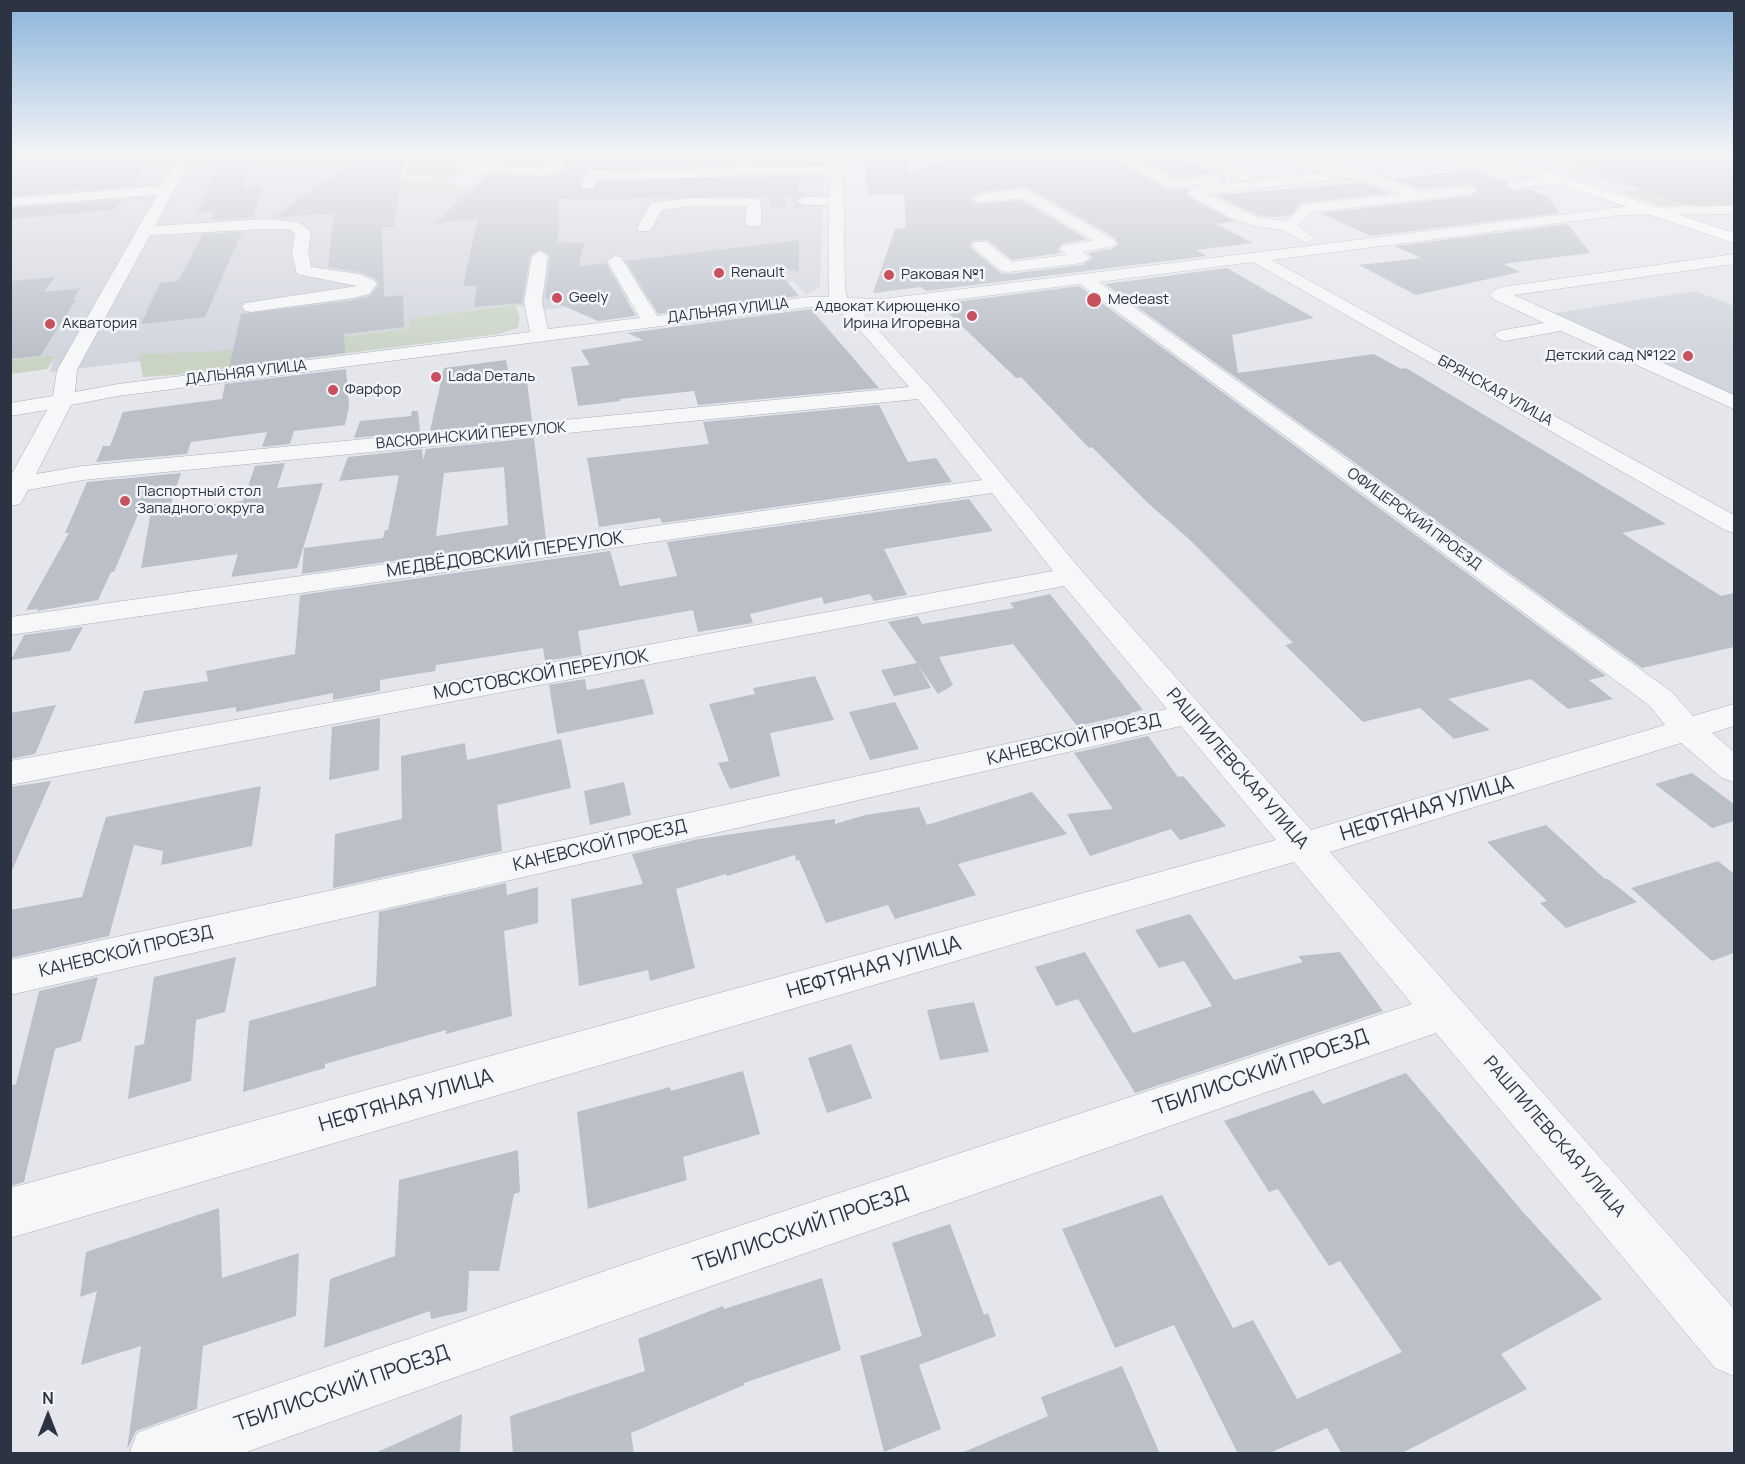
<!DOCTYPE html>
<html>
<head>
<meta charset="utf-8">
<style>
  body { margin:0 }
  #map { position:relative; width:1745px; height:1464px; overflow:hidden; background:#e4e6eb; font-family:Manrope,sans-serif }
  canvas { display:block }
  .frame { position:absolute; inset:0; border:12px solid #2c3443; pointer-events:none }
  .north { position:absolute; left:18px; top:1386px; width:60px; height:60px; -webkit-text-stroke:4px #f4f5f8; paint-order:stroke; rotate:0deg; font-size:16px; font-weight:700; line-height:24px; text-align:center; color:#2c3443 }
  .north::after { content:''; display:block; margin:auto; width:21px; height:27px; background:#2c3443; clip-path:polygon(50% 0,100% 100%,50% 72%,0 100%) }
</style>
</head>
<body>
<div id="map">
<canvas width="1745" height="1464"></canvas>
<div class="frame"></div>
<div class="north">N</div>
</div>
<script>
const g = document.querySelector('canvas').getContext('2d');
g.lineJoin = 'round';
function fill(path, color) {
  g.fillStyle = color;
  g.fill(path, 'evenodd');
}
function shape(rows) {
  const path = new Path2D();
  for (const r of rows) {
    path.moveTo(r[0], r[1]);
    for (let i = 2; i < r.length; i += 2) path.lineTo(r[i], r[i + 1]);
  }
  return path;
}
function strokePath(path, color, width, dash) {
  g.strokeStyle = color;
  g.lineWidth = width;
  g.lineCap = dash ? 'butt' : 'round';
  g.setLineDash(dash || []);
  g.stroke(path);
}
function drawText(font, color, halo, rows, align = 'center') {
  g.font = font + ' Manrope,sans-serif';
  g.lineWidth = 5;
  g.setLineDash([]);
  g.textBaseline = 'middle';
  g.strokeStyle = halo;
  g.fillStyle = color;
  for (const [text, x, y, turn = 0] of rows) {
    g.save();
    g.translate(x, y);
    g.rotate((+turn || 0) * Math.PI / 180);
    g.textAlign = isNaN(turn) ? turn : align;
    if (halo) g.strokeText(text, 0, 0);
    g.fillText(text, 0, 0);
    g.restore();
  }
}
fill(shape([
  [10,152,411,152,387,194,569,181,563,167,575,152,825,152,820,287,806,295,793,281,646,301,628,300,542,310,514,305,412,318,408,329,50,372,55,355,11,360],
  [1539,152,1734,152,1734,186,1624,186,1554,163,1537,153],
  [1695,291,1734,306,1734,398,1550,314]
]), '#d2d5dd');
fill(shape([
  [426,152,480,152,446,182,428,182,435,176,403,176,408,167],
  [399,181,457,183,455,186,502,186,393,193],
  [1618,191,1734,191,1734,207,1658,205],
  [515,305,520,317,518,328,498,334,175,375,143,377,139,354,217,351,408,329,412,318],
  [56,355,47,369,11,374,11,360]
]), '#c9d4c5');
fill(shape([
  [10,152,127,152,128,157,150,157,132,186,10,196],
  [224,152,254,152,244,188,263,186,253,217,210,220,215,211,197,213],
  [367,152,405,152,394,227,382,228,384,297,403,295,404,327,344,334,345,353,229,368,241,314,354,300,370,296,379,285,375,278,360,272,328,267,334,213,273,218],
  [515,152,557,152,545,164,499,164,505,162],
  [575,152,738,152,735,165,729,167,589,170,579,184,583,190,593,190,599,181,799,176,797,196,559,199,558,242,584,243,579,266,606,263,636,316,598,321,545,298,550,256,541,249,530,256,522,303,474,307,477,286,463,286,478,219,436,223,486,175,549,176,560,172],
  [754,152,802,152,801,164,753,164],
  [865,152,905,152,909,173,965,152,1102,152,1167,189,1191,188,1187,192,1187,196,1234,221,1216,224,1253,243,1196,250,1207,256,926,291,921,287,873,293,895,229,906,228,904,194,868,195],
  [1026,187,1115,238,1118,244,1114,248,1088,253,1092,258,1082,265,1008,274,1001,273,972,249,970,246,972,241,987,240,1012,260,1061,253,1058,249,1062,244,1087,239,1021,200,979,204,970,199,979,192],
  [1125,152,1167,152,1214,174,1175,178],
  [1569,152,1716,152,1734,160,1734,204,1685,204,1638,188],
  [1472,170,1507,182,1504,186,1512,191,1528,189,1547,196,1559,213,1371,236,1320,213,1472,196,1481,191,1473,184,1420,189,1393,179],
  [1363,183,1390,193,1301,203,1291,215,1272,217,1257,215,1214,195],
  [121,200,114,210,10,219,10,208],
  [1568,224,1590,253,1503,264,1520,272,1416,295,1359,265,1421,258,1395,246],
  [242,232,205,317,141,324,160,283,178,281,203,234],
  [799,240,799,272,774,266,799,296,658,314,626,261],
  [1227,268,1314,318,1232,335,1238,373,1374,354,1401,369,1406,368,1666,524,1622,533,1721,596,1734,593,1734,647,1642,668,1105,284],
  [55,277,44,292,80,288,73,300,76,300,40,356,10,359,10,281],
  [1079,286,1606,676,1589,680,1613,699,1568,709,1531,679,1448,699,1490,730,1454,739,1420,708,1363,722,1285,645,1293,643,1190,540,1149,504,1092,447,1089,448,1021,377,1016,378,939,304],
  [811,309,879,388,698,405,694,391,620,399,620,401,578,406,571,367,590,365,581,350,643,340,627,333],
  [506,360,509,375,526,373,532,421,430,431,444,368],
  [346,369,349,406,345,425,294,431,290,444,262,447,267,432,191,442,187,454,96,462,103,446,110,446,123,412,222,399,225,384],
  [879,405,908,462,936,458,952,482,662,523,660,518,599,527,587,458,709,444,703,422],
  [412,411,418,411,420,432,354,438,360,421,411,416],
  [534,438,546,539,302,574,304,548,383,538,385,530,388,530,399,475,339,481,348,457,422,449,423,460,426,449],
  [504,467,508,525,436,536,444,473],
  [285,463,277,488,323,483,297,568,231,577,238,554,141,568,151,511,153,511,141,507,114,572,111,572,98,600,37,611,38,609,26,610,69,533,65,533,87,482,181,473,169,509,243,501,255,466],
  [969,499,993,531,884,549,907,595,874,601,870,594,824,604,822,597,750,614,753,623,698,632,693,610,578,631,582,655,545,661,543,648,436,665,435,671,380,680,380,691,333,700,333,693,236,712,236,707,134,724,144,691,208,681,206,671,295,654,300,595,610,551,620,586,677,576,667,542],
  [1050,594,1143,710,1130,713,1132,714,1077,726,1013,644,939,657,953,685,938,694,918,665,931,688,894,696,881,670,917,663,888,622,918,616,922,624,1014,608,1010,603],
  [83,627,70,651,11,660,24,635],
  [815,676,834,720,770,733,780,776,730,789,718,763,729,761,709,704,755,694,753,688],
  [585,679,587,690,644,679,654,714,557,734,549,685],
  [895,702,919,749,870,760,849,712],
  [56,705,35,754,10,759,10,713],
  [380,718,379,770,329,780,332,727],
  [1148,736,1178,777,1183,776,1226,826,1180,840,1171,829,1090,856,1067,814,1113,809,1074,753],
  [561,739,571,788,497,805,502,851,333,888,335,834,402,819,401,756,465,743,467,760],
  [1692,773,1734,804,1734,821,1712,828,1655,784],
  [51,781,10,875,10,787],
  [624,782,631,815,590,825,584,791],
  [261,786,252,846,161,865,163,851,134,845,109,936,10,958,10,910,82,897,106,817],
  [1032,792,1067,834,958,864,976,895,895,919,888,905,826,923,799,860,796,861,795,855,727,876,726,874,676,889,695,968,650,981,648,970,579,986,571,899,643,884,632,854,699,839,835,819,835,824,865,815,919,807,927,825],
  [1546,825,1605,879,1608,879,1637,902,1566,928,1540,903,1547,901,1487,842],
  [1718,861,1734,874,1734,953,1712,961,1631,888],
  [506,883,507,895,538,887,538,923,504,931,512,1016,446,1034,446,1030,325,1064,325,1068,243,1092,249,1021,376,986,379,912],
  [1190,914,1234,980,1303,962,1298,956,1340,952,1383,1011,1135,1093,1078,999,1056,1006,1035,967,1085,952,1133,1033,1212,1006,1184,961,1159,968,1135,930],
  [236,957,225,1012,196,1020,191,1081,128,1099,135,1046,144,1044,154,977],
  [98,977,81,1041,55,1049,24,1182,10,1186,10,1086,16,1084,39,991],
  [974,1002,989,1052,940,1060,927,1010],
  [851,1044,872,1098,827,1113,808,1058],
  [743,1071,760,1134,683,1157,687,1180,588,1209,577,1112,670,1087,671,1091],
  [1406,1073,1523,1212,1602,1299,1501,1354,1527,1389,1400,1454,1342,1454,1327,1428,1267,1454,1238,1454,1174,1325,1115,1348,1062,1229,1162,1195,1233,1328,1253,1320,1297,1399,1402,1352,1340,1261,1329,1266,1278,1189,1269,1192,1224,1121,1313,1090,1323,1104],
  [518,1150,520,1192,514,1194,499,1271,469,1271,467,1311,431,1319,430,1311,324,1348,330,1279,395,1256,399,1180],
  [219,1208,222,1278,299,1253,296,1316,203,1346,197,1409,136,1431,127,1450,141,1346,81,1365,97,1291,80,1297,86,1252],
  [950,1224,984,1315,988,1313,996,1336,919,1365,941,1429,884,1452,860,1356,922,1336,892,1243],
  [822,1278,841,1350,744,1383,744,1385,631,1433,634,1454,513,1454,510,1416,645,1371,638,1339,723,1306,724,1309],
  [1122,1366,1160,1454,959,1454,1048,1416,1041,1397],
  [462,1414,460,1454,373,1454]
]), '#bbbfc8');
strokePath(shape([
  [1472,190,1513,185],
  [771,201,803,201]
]), '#bfc2c9', 14, [14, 8]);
const minor = shape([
  [181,152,194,152,155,226,264,219,298,222,311,232,308,252,311,267,359,274,374,280,377,284,369,294,353,298,251,312,245,311,242,307,245,303,357,286,297,274,292,252,295,234,289,229,264,229,150,235,77,370,75,392,118,384,530,332,524,302,532,256,540,251,548,256,542,302,548,329,640,318,607,261,615,256,621,257,657,316,809,297,829,297,829,205,803,205,796,201,803,197,829,197,830,174,743,174,729,177,598,179,593,188,583,188,581,185,589,172,594,171,729,169,737,167,740,152,752,152,750,166,830,166,831,152,843,152,845,287,847,298,882,299,1622,207,1734,206,1734,214,1622,215,1272,260,1734,515,1734,533,1725,530,1253,262,1099,282,1672,692,1693,716,1734,704,1734,726,1712,733,1734,752,1734,782,1722,778,1681,743,1330,852,1734,1309,1734,1376,1715,1368,1436,1033,657,1305,241,1454,129,1454,137,1433,158,1425,657,1253,1412,1004,1294,862,10,1238,10,1188,1276,840,1181,726,10,995,10,960,1167,709,1064,586,10,785,10,761,1053,571,992,493,10,635,10,617,982,480,918,399,83,480,28,490,20,504,10,506,10,477,47,410,10,416,10,403,53,396,57,370,157,195,10,206,10,198,162,186,181,152],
  [1080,284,1650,706,1665,725,1311,830,1081,570,931,388,859,309,882,309,1080,284],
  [809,307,834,308,852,321,909,387,83,466,36,474,71,405,118,396,809,307],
  [488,152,502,152,489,166,546,166,560,152,573,152,558,171,548,174,472,173,470,170,472,167,488,152],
  [1104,152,1120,152,1175,180,1218,176,1225,180,1219,184,1322,173,1316,169,1320,166,1289,152,1308,152,1340,164,1342,167,1340,170,1328,172,1349,170,1369,173,1420,191,1472,186,1479,190,1472,194,1311,212,1298,226,1314,238,1306,243,1283,230,1253,226,1231,218,1188,194,1196,187,1206,185,1168,187,1104,152],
  [1349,178,1366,181,1400,194,1306,204,1301,205,1292,217,1284,221,1256,217,1206,194,1349,178],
  [1184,152,1201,152,1251,177,1249,180,1239,180,1184,152],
  [1493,152,1510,152,1493,163,1483,163,1481,160,1483,157,1493,152],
  [1559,176,1566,180,1564,183,1513,189,1506,185,1513,181,1559,176],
  [1025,189,1114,240,1116,243,1114,246,1083,252,1090,258,1082,263,1008,272,1002,271,974,248,972,245,974,242,986,242,1011,262,1066,255,1060,249,1062,246,1093,240,1022,198,979,202,972,198,979,194,1025,189],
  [690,198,759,199,761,202,761,223,758,226,748,226,745,223,746,206,690,206,662,210,650,231,640,231,637,228,651,203,690,198],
  [1734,254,1734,264,1514,295,1734,395,1734,409,1561,331,1505,341,1498,339,1495,335,1498,331,1544,323,1493,299,1490,295,1493,291,1502,287,1734,254]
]);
const major = shape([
  [1443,152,1467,152,1547,171,1734,233,1734,243,1538,177,1444,155,1443,152]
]);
strokePath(minor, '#a9adb5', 1);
strokePath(major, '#a4aab6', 1);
fill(minor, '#f6f7f9');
fill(major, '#fff');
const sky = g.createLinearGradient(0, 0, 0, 357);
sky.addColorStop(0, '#8bb4dc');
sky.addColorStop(0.43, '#f3f4f6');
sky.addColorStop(1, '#f3f4f600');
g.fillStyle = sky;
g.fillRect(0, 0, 1745, 357);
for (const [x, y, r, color] of [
  [719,273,6,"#c8515e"],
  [889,275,6,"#c8515e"],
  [557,298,6,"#c8515e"],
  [1094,300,8,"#c8515e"],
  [972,316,6,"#c8515e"],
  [50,324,6,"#c8515e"],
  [1688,356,6,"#c8515e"],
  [436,377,6,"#c8515e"],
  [333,390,6,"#c8515e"],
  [125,501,6,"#c8515e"]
]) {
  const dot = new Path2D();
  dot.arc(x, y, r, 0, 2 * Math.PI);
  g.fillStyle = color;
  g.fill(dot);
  strokePath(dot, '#f4f5f8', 2);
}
drawText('15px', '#2c3443', '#f4f5f8', [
  ["Renault",731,273],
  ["Раковая №1",901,275],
  ["Geely",569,298],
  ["Medeast",1108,300],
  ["Адвокат Кирющенко",960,307,"right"],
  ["Ирина Игоревна",960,324,"right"],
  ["Акватория",62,324],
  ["Детский сад №122",1676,356,"right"],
  ["Lada Dеталь",448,377],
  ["Фарфор",345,390],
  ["Паспортный стол",137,492],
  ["Западного округа",137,509]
], 'left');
drawText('15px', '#2c3443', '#f4f5f8', [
  ["ДАЛЬНЯЯ УЛИЦА",728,311,-7],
  ["ДАЛЬНЯЯ УЛИЦА",246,373,-7],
  ["БРЯНСКАЯ УЛИЦА",1495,391,29],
  ["ВАСЮРИНСКИЙ ПЕРЕУЛОК",471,436,-5],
  ["ОФИЦЕРСКИЙ ПРОЕЗД",1414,519,36]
]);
drawText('18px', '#2c3443', '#f4f5f8', [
  ["МЕДВЁДОВСКИЙ ПЕРЕУЛОК",505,555,-8],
  ["МОСТОВСКОЙ ПЕРЕУЛОК",541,675,-10],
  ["КАНЕВСКОЙ ПРОЕЗД",1074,740,-13],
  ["РАШПИЛЕВСКАЯ УЛИЦА",1237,769,49],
  ["КАНЕВСКОЙ ПРОЕЗД",600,846,-13],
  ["КАНЕВСКОЙ ПРОЕЗД",126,952,-13],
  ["РАШПИЛЕВСКАЯ УЛИЦА",1554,1137,49]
]);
drawText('21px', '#2c3443', '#f4f5f8', [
  ["НЕФТЯНАЯ УЛИЦА",1427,809,-17],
  ["НЕФТЯНАЯ УЛИЦА",874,968,-16],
  ["ТБИЛИССКИЙ ПРОЕЗД",1261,1073,-19],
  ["НЕФТЯНАЯ УЛИЦА",406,1101,-16],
  ["ТБИЛИССКИЙ ПРОЕЗД",801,1230,-19],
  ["ТБИЛИССКИЙ ПРОЕЗД",342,1389,-19]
]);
</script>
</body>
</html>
